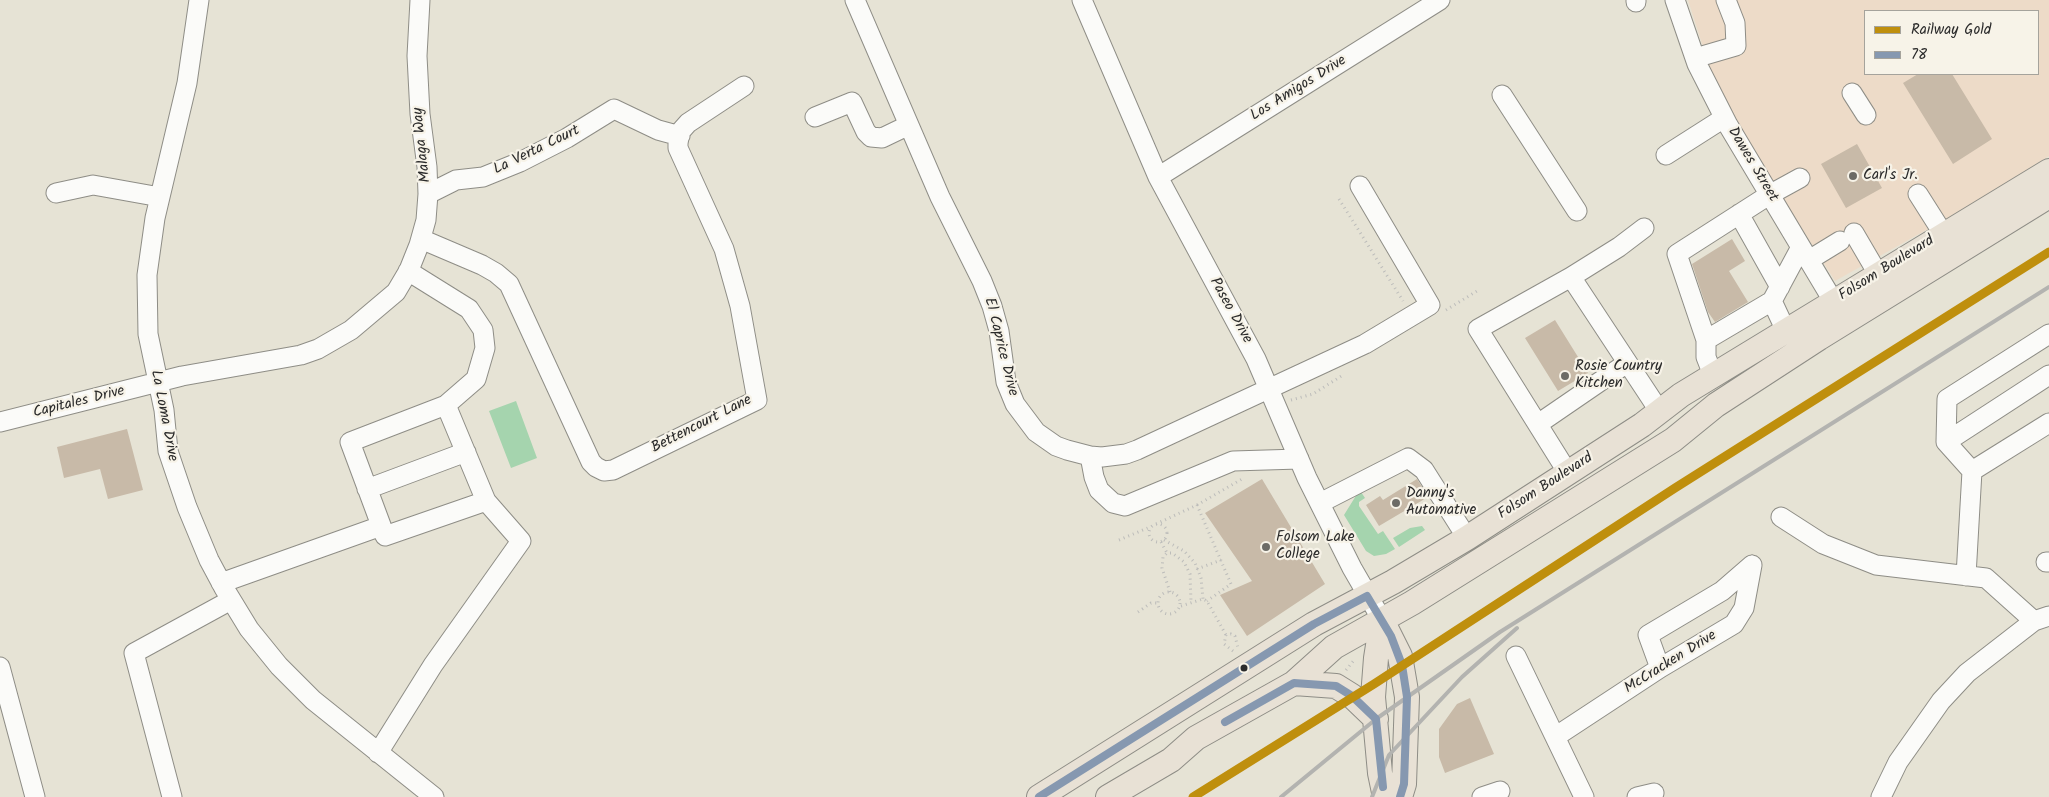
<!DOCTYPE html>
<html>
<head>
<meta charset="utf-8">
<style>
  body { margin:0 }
  #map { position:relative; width:2049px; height:797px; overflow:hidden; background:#e6e3d5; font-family:Kalam,sans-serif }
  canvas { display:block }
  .legend { position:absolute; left:1864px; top:10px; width:175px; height:65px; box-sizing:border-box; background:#f7f3e8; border:1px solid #a5a39c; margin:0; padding:6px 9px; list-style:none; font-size:15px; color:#2b2b2b }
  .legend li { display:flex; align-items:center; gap:10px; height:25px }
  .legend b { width:25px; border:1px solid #a5a39c }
</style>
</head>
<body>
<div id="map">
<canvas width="2049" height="797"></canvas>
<ul class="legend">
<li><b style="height:6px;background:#bf8f0d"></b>Railway Gold</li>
<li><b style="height:6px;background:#8698b0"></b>78</li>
</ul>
</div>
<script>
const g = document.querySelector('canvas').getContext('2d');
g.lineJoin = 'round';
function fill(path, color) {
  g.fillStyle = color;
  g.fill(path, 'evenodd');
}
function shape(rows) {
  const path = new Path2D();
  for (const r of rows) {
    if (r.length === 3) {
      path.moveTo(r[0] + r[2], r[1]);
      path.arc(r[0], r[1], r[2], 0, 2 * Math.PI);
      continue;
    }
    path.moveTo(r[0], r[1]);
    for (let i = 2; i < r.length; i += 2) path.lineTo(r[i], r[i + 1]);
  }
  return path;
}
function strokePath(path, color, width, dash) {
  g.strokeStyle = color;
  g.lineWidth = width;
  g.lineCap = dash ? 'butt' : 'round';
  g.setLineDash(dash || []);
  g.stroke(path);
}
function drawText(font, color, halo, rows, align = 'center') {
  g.font = font + ' Kalam,sans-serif';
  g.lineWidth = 4.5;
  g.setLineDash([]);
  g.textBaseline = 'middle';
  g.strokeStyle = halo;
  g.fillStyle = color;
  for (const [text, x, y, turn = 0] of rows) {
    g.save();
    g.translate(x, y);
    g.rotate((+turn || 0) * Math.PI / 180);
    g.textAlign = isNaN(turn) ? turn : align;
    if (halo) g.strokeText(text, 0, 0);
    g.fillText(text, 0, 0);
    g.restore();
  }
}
fill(shape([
  [1688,0,2049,0,2049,156,1971,205,1835,281,1744,137,1710,69],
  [1865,11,2038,11,2038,74,1865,74]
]), '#eddbc8');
fill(shape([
  [516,401,537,458,511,468,489,411],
  [1361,492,1365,498,1359,502,1359,506,1378,534,1383,531,1395,549,1386,554,1374,556,1366,551,1344,515,1357,494],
  [1422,526,1425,530,1399,547,1393,538,1410,528]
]), '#a5d4ae');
fill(shape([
  [1918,74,1952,74,1992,139,1953,164,1903,83],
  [1857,144,1882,188,1846,208,1821,164],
  [1732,239,1745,261,1729,271,1748,302,1715,322,1708,312,1692,264],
  [1555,320,1588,373,1558,391,1525,338],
  [127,429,143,490,108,499,100,469,64,478,57,447],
  [1262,479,1325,584,1247,636,1220,595,1252,581,1205,513],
  [1417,479,1428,497,1379,526,1366,505,1380,496,1383,500],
  [1470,698,1494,754,1445,773,1439,757,1439,729,1457,704]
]), '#c8baa8');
const minor = shape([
  [199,0,187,83,155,218,147,275,148,334,164,410,168,451,187,507,209,560,224,588,249,629,279,666,313,700,434,797],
  [855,0,940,197,982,281,992,306,999,331,1006,382,1015,404,1036,432,1056,446,1067,450,1090,456,1102,457,1126,454,1137,450,1365,344,1430,305,1360,186],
  [1082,0,1158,177,1256,359,1307,478,1352,568,1382,620],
  [1636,0,1636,2],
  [1675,0,1697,64,1728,125,1841,314],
  [1695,58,1736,46,1735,23,1726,0],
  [1852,93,1866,115],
  [1502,95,1577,211],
  [815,117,852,102,866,132,871,137,882,138,909,125],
  [1666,155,1724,118],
  [1158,177,1440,0],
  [56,193,93,185,160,197],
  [428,194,456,180,483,177,520,162,567,138,614,109,658,130,680,136],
  [1918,194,1944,235],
  [1739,214,1780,287],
  [1854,233,1878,274],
  [421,239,482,265,496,273,509,284,591,462,596,467,604,471,613,470,757,400,740,306,724,249,678,148,678,143,680,132,688,123,744,86],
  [1809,260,1840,241],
  [408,271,469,309,483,330,485,348,476,379,446,405,350,442,385,536,486,501],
  [1571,277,1619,247,1644,228],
  [1772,301,1786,331],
  [1706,340,1677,254,1769,195,1800,178],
  [1713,375,1706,357,1706,340,1772,301,1801,247],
  [0,422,182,376,301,355,318,349,351,330,396,292,409,270,419,245,426,220,428,194,427,167,420,114,417,56,420,0],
  [1538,424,1627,363],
  [1946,442,2049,375],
  [1090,456,1094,477,1099,490,1113,503,1125,506,1233,461,1299,459],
  [1972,471,2049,423],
  [1568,473,1478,329,1571,277,1660,412],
  [367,489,466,452],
  [1320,503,1408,458,1424,470,1467,538],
  [1781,517,1823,544,1876,565,1986,578,2034,621,2049,616],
  [2046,562,2049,562],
  [1966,576,1972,471,1946,442,1947,399,2049,334],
  [221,583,381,526],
  [1516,656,1584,797],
  [0,667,35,797],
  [1660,668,1648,635,1722,591,1752,565],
  [1555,737,1660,668,1734,624,1744,608,1752,565],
  [378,753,433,665,521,541,486,501,446,405],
  [172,797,134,653,231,600],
  [1482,797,1500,791],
  [1637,797,1654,793],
  [1881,797,1898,762,1941,701,1967,673,2034,621]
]);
const major = shape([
  [1382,620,1400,656,1407,697,1404,784,1400,797],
  [1382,620,1376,658,1373,697,1380,773,1385,797],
  [1294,683,1336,686,1352,696,1376,719],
  [1039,797,1314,624,1393,582,1467,538,1642,425,1681,395,2049,171],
  [1108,797,1171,760,1196,738,1294,683,1334,647,1412,603,1673,440,1716,405,1819,338,2049,196]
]);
strokePath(minor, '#8e8d86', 21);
strokePath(major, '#8e8d86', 26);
strokePath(shape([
  [1339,199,1403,301],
  [1446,310,1477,291],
  [1291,400,1313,394,1343,375],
  [1197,505,1242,479],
  [1158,533,9],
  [1156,524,1197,505,1231,584,1207,601],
  [1119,540,1150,527],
  [1164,540,1184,551,1195,563,1201,578,1203,599],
  [1161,542,1167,553],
  [1197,569,1221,560],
  [1169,603,11],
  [1170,592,1162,568,1163,557,1167,553,1172,553,1184,562,1190,574,1191,602],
  [1181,606,1203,599,1207,601,1226,635],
  [1138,612,1151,603,1158,603],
  [1233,651,1224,644,1226,635,1231,634,1235,636,1238,648],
  [1346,670,1355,659]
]), '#bcbcba', 3, [1, 4]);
strokePath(minor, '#fbfbf9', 19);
strokePath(major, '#e8e1d5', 24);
strokePath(shape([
  [1281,797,1376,719,1500,632,2049,287],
  [1372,797,1389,755,1462,677,1517,628]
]), '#b3b3b0', 4);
strokePath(shape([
  [1225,722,1294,683,1336,686,1352,696,1376,719,1383,787],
  [1039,797,1314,624,1367,596,1391,636,1402,665,1407,697,1404,784,1400,797]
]), '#8698b0', 8);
strokePath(shape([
  [1193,797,1374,684,1675,488,2049,252]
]), '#bf8f0d', 9);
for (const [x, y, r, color] of [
  [1853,176,5,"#6c6b66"],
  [1565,376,5,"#6c6b66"],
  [1396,503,5,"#6c6b66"],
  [1266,547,5,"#6c6b66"],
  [1244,668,4.5,"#2b2b2b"]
]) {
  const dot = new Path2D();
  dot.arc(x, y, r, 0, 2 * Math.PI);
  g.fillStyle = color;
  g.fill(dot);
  strokePath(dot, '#f7f3e8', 2);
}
drawText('15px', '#2b2b2b', '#f7f3e8', [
  ["Los Amigos Drive",1299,89,-32],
  ["Malaga Way",423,145,-96],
  ["La Verta Court",537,151,-26],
  ["Dawes Street",1752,165,59],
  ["Folsom Boulevard",1887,269,-32],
  ["Paseo Drive",1230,311,61],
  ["El Caprice Drive",1000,347,76],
  ["Capitales Drive",79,403,-14],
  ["La Loma Drive",163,416,79],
  ["Bettencourt Lane",702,425,-27],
  ["Folsom Boulevard",1546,487,-33],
  ["McCracken Drive",1671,663,-32]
]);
drawText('15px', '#2b2b2b', '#f7f3e8', [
  ["Carl's Jr.",1863,176],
  ["Rosie Country",1575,367],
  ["Kitchen",1575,384],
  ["Danny's",1406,494],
  ["Automative",1406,511],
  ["Folsom Lake",1276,538],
  ["College",1276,555]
], 'left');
</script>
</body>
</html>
